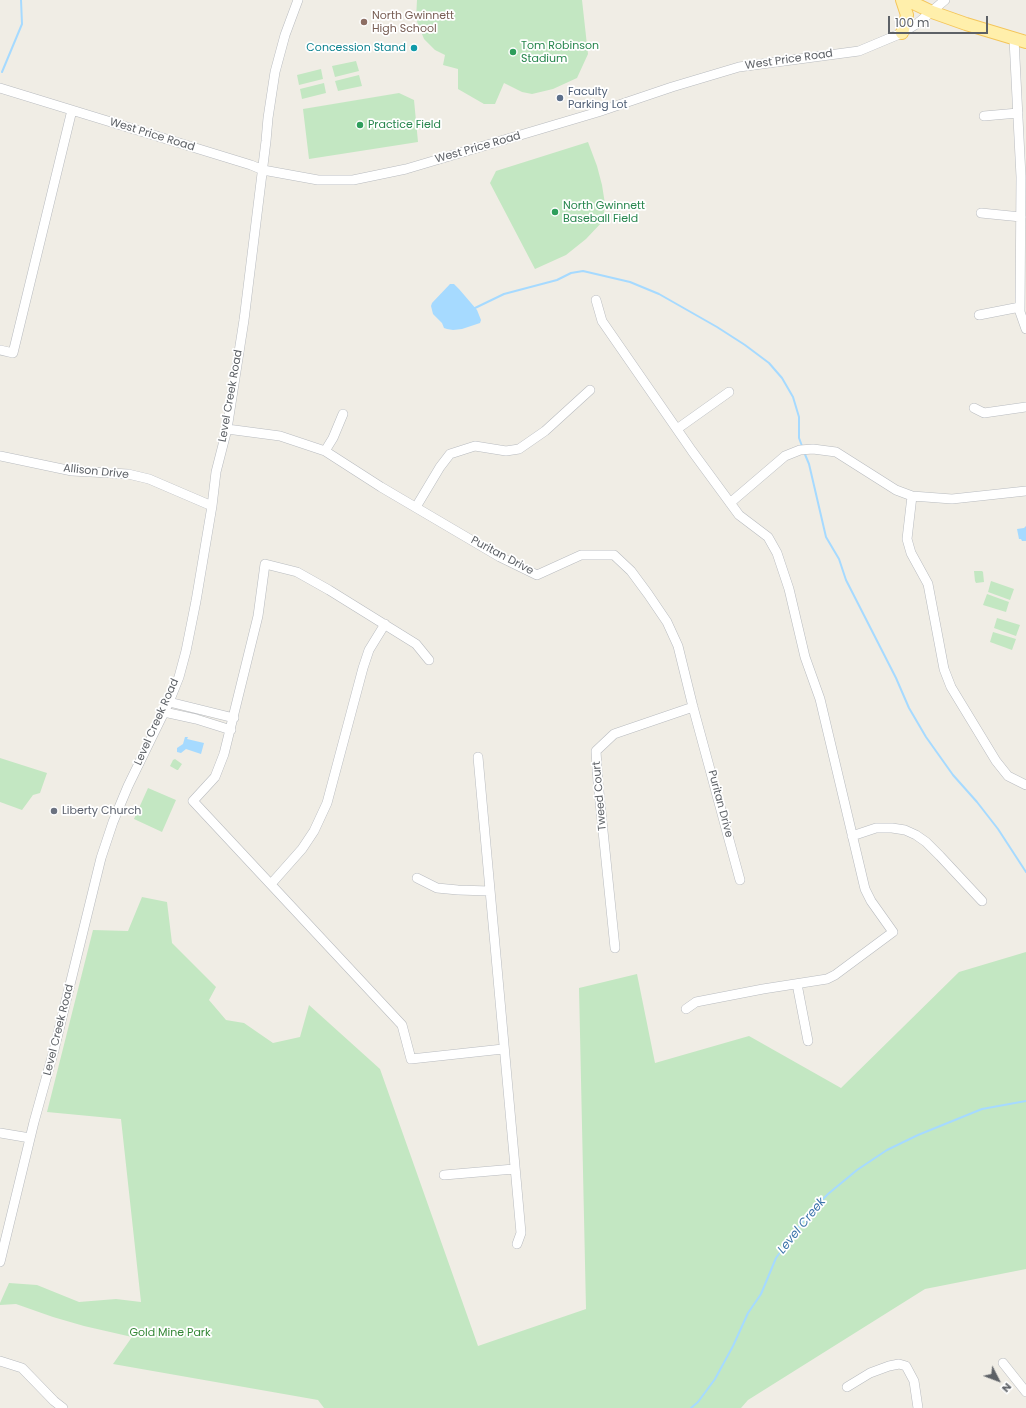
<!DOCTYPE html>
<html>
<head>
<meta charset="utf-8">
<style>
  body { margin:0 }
  #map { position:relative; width:1026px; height:1408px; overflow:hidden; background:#f0ede5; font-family:Poppins,sans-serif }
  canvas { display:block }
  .north { position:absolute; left:978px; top:1360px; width:40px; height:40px; -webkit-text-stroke:3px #fff; paint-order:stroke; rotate:132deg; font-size:11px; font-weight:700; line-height:16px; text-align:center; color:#5d6166 }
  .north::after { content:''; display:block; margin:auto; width:14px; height:18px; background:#5d6166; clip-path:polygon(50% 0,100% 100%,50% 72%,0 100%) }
  .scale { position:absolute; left:888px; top:16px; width:100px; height:18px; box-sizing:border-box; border:2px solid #5d6166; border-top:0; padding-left:5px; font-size:12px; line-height:14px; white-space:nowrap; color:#5d6166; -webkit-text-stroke:3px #fff; paint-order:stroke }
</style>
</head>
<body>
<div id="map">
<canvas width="1026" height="1408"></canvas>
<div class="north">N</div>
<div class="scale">100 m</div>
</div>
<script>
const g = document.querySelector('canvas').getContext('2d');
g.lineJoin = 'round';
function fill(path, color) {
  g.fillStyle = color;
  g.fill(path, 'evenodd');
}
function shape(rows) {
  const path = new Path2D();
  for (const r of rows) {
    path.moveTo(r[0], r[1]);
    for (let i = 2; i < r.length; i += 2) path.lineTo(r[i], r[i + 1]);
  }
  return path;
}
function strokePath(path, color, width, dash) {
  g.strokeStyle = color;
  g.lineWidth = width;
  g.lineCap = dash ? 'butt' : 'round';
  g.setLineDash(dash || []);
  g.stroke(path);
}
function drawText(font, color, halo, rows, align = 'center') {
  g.font = font + ' Poppins,sans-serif';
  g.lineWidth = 3.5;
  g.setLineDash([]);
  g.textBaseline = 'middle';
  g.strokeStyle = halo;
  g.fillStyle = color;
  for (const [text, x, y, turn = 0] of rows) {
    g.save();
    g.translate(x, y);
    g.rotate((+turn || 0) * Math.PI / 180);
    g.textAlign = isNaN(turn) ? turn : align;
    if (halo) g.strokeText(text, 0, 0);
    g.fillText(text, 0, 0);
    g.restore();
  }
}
fill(shape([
  [417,0,582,0,588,54,577,78,553,89,532,94,522,92,504,83,495,104,484,104,458,89,458,69,443,65,445,55,435,50,424,39,416,19],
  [356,61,359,71,335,77,332,66],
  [321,69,323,79,299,85,297,75],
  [359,75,362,86,338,91,335,81],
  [324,83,326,93,302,99,300,89],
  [399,93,414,100,418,142,309,159,303,109],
  [588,142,597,166,602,185,605,204,603,221,586,239,566,255,535,269,490,183,496,171],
  [974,571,982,571,983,572,984,582,976,583,975,581],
  [991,581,1014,589,1010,600,988,592],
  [987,594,1009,602,1006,612,983,605],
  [997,618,1020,625,1016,636,994,628],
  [993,632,1016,639,1012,650,990,642],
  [0,758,47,773,40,793,33,795,22,810,0,802],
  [175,759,182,764,178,770,177,770,170,766,173,760],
  [148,788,176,800,162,832,134,819],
  [142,897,167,902,172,943,216,987,209,1000,226,1020,244,1023,273,1043,300,1037,309,1005,380,1069,478,1346,586,1309,579,988,637,974,655,1063,749,1036,841,1088,959,972,1026,952,1026,1269,925,1289,748,1400,741,1408,324,1408,318,1400,113,1364,132,1337,84,1326,53,1317,16,1304,0,1305,0,1303,9,1283,37,1285,79,1302,116,1299,141,1302,121,1119,47,1112,93,930,128,931]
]), '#c3e7c2');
fill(shape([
  [450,284,454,284,459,289,477,310,481,320,480,323,462,329,453,330,447,329,444,328,442,323,433,314,431,306,432,303],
  [1026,526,1026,541,1022,541,1021,539,1019,539,1017,529,1024,528],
  [185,737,188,737,187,739,204,743,201,754,186,749,181,753,177,752,177,748,183,744]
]), '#a6daff');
strokePath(shape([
  [2,72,22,24,21,0],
  [475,308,504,294,557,280,571,273,583,271,630,282,659,294,717,327,745,345,769,363,782,378,793,397,799,417,799,438,802,446],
  [804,452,809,464,826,537,839,559,846,580,896,678,909,708,926,737,953,775,977,802,998,829,1026,872],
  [691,1408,698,1402,715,1379,733,1346,748,1313,761,1294,776,1258,806,1217,828,1194,857,1170,887,1150,918,1135,982,1109,1026,1101]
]), '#a6daff', 2);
const minor = shape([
  [1014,39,1021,177,1020,312,1026,329],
  [0,88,251,165,263,170,318,180,353,180,406,169,598,112,672,87,739,67,859,51,902,33,918,23,945,0],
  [984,116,1018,113],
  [981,213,1021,217],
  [596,300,602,321,692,451,739,515,768,537,777,553,789,589,805,657,820,699,865,889,871,901,893,932,835,975,827,979,763,989,696,1002,686,1009],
  [979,315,1020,307],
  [0,350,13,353,72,110],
  [974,408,984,413,1026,407],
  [227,429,280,436,325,451,381,487,500,557,537,575,581,555,614,555,631,571,648,594,667,622,678,646,693,707,740,880],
  [677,429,729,392],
  [325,451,333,438,343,414],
  [0,456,72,471,128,474,149,479,212,506],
  [912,496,907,539,911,553,928,584,944,669,951,687,996,761,1008,776,1026,785],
  [730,503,785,456,800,450,813,449,836,452,896,490,912,496,952,499,1026,491],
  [416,507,440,467,450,454,475,446,506,451,519,449,545,431,590,390],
  [429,660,416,644,329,590,297,572,265,564,258,616,224,754,215,777,193,801,402,1025,411,1059,503,1049],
  [169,702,234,718],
  [164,712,196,719,231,730],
  [478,757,521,1233,517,1244],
  [852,836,876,828,892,828,905,830,916,835,926,842,940,856,982,901],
  [417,878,437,888,458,890,489,891],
  [271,884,302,849,314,831,327,803,363,668,369,650,385,624],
  [615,948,598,782,596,751,614,734,693,707],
  [797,984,808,1041],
  [0,1133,30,1138],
  [444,1175,514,1169],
  [0,1262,34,1122,54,1050,101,858,113,822,128,786,169,702,179,677,186,651,196,601,212,506,216,472,227,429,244,320,266,141,268,118,275,72,285,35,298,0],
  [0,1361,22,1368,54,1401,63,1408],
  [1003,1363,1026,1392],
  [847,1387,870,1373,889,1366,899,1364,906,1366,914,1381,918,1408]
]);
const major = shape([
  [907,0,932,12,966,24,1026,42],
  [902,33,907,15,902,0]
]);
strokePath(minor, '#b8bbbf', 10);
strokePath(major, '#f4c55a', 14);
strokePath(minor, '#fff', 9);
strokePath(major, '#ffefab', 12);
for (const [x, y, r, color] of [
  [364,22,4,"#8d6e63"],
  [414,48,4,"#0f9aa8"],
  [513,52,4,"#2e9e5b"],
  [560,98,4,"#5c6f8a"],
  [360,125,4,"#2e9e5b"],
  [555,212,4,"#2e9e5b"],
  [54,811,4,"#6b7280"]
]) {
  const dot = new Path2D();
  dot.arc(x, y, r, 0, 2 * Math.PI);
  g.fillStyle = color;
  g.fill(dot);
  strokePath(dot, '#fff', 1.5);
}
drawText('11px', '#785e54', '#fff', [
  ["North Gwinnett",372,16],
  ["High School",372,29]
], 'left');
drawText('11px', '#27864d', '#fff', [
  ["Tom Robinson",521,46],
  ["Stadium",521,59],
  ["Practice Field",368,125],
  ["North Gwinnett",563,206],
  ["Baseball Field",563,219]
], 'left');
drawText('11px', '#0d838f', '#fff', [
  ["Concession Stand",406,48]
], 'right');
drawText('11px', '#5d6166', '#fff', [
  ["West Price Road",789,60,-8],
  ["West Price Road",152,135,17],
  ["West Price Road",478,148,-16],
  ["Level Creek Road",231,396,-80],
  ["Allison Drive",96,472,6],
  ["Puritan Drive",502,556,28],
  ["Level Creek Road",157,722,-66],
  ["Tweed Court",600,796,-95],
  ["Puritan Drive",720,804,75],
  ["Level Creek Road",59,1030,-76]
]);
drawText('11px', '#4e5e75', '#fff', [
  ["Faculty",568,92],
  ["Parking Lot",568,105]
], 'left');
drawText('11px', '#5b616d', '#fff', [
  ["Liberty Church",62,811]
], 'left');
drawText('11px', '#348736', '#fff', [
  ["Gold Mine Park",170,1333]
]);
drawText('italic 12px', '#3d75ab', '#fff', [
  ["Level Creek",802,1226,-51]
]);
</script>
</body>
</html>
